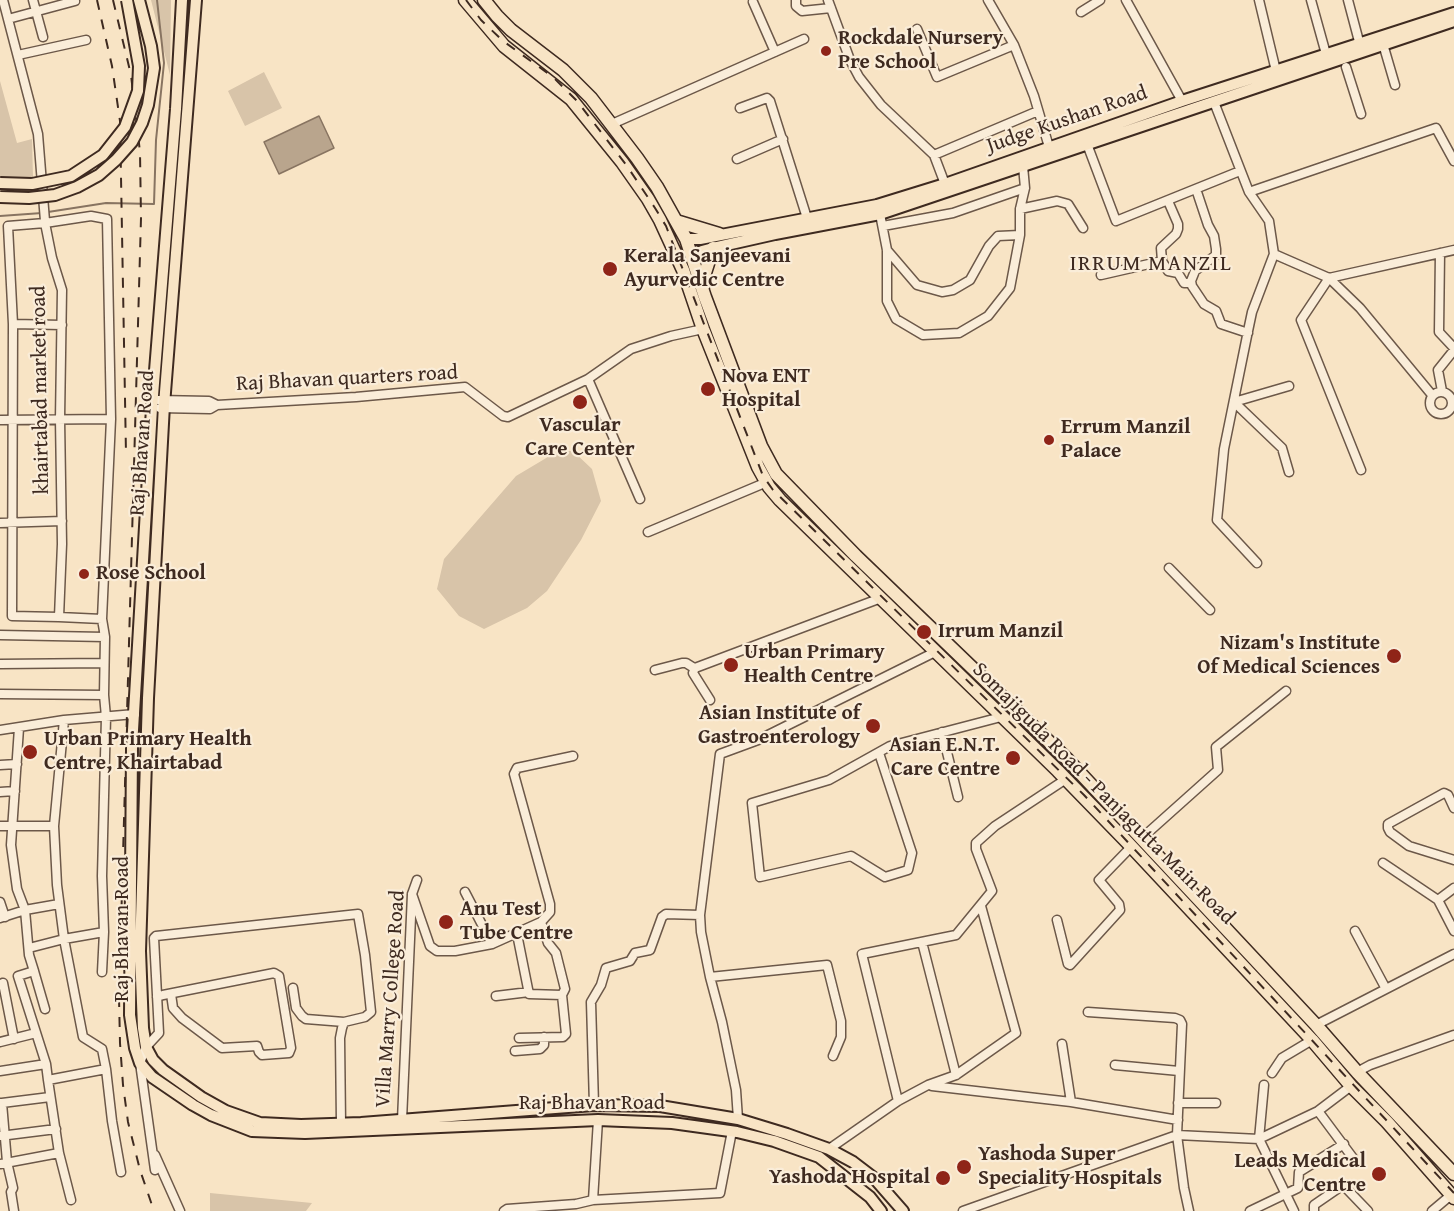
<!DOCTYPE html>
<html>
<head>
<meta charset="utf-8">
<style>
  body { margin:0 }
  canvas { display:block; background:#f8e4c5 }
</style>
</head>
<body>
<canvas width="1454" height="1211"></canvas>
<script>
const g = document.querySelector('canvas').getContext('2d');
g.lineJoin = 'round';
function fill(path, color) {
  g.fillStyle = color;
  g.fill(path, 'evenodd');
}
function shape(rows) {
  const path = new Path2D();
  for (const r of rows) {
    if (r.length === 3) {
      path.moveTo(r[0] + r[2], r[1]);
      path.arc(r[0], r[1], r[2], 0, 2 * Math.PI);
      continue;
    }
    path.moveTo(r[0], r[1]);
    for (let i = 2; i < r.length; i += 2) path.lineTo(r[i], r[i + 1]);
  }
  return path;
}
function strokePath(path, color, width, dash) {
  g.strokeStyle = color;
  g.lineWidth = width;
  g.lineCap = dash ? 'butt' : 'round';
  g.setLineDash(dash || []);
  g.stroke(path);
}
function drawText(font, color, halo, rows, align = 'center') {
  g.font = font + ' "Gentium Book Plus",serif';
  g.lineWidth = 4.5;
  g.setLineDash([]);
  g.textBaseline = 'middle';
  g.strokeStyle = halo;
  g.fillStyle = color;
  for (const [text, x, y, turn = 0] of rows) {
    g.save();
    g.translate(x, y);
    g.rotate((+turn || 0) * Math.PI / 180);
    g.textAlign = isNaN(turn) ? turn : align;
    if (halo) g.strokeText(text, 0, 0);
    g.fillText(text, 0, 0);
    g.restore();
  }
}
fill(shape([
  [151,0,171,0,170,75],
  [264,72,282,108,245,126,228,91],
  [0,81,17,143,32,139,33,178,0,179],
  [558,451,573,451,592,469,601,501,581,540,547,591,527,608,484,629,459,616,437,589,444,559,516,476],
  [210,1193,312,1203,306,1211,210,1211]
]), '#d8c4a9');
const water = shape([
  [319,116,334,148,279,174,264,142,319,116]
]);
fill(water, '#b9a58d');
strokePath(water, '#887461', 1.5);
strokePath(shape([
  [48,212,106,203,154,204,156,140,164,63,157,0],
  [0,216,42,213]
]), '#887461', 2);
const minor = shape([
  [3,0,38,134,45,221,45,223,52,258,62,290,60,419,62,544,59,617,12,616,13,324,8,226,45,223,91,216,107,219,111,419,102,619,105,637,104,695,106,717,102,876,104,932,102,972],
  [33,0,43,37],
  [796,0,796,6,802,11,831,8],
  [828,0,850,60,859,77,881,105,934,155,945,184],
  [988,0,1014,45,1034,96,1049,147],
  [1126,0,1182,101],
  [1259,0,1276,71],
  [1311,0,1326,54],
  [1348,0,1361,49],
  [753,2,775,52],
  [1081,12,1100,0],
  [8,19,75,1],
  [917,29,937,77,1014,45],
  [1383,44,1395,85],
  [18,55,86,40],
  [1346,67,1361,114],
  [1214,102,1249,192,1269,221,1274,254,1252,312,1248,331,1224,449,1217,520,1257,563],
  [740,108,767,98,770,101,807,218],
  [612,124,804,39],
  [1087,144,1116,221,1240,171],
  [934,155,1038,111],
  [737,159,783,139],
  [1196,189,1208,225,1214,236,1216,249,1216,255,1195,271,1191,281,1192,286,1204,304,1216,311,1221,324,1248,333],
  [1249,192,1436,128,1454,161],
  [1020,209,1057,201,1068,204,1083,228],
  [880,214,887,250,887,301,896,319,923,335,959,333,988,316,1010,288,1020,235,1020,209,1025,188,1023,166],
  [883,226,953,213,1025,188],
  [887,250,917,285,942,292,953,290,970,280,989,246,998,236,1020,235],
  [1440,253,1439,332,1454,348],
  [1274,254,1329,278,1360,308,1432,395],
  [1162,261,1168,271,1178,273,1184,283,1191,283],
  [1101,275,1162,261,1161,248,1176,234,1178,229,1178,224,1168,201],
  [13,324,62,325],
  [588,379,640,499],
  [1289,386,1234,402,1282,448,1289,472],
  [1442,391,1438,370,1454,350],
  [1441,403,11],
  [158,400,209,401,217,405],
  [160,408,210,409,217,405,356,397,465,387,503,416,508,417,588,379,631,349,671,336,703,329],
  [0,420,111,419],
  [1361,470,1301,320,1329,278,1454,250],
  [0,523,62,521],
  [648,532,767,482],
  [1169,568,1210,610],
  [59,617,102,619],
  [0,635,105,637],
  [0,664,104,663],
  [655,670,682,663,686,663,694,668],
  [0,694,104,695],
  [710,700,693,673,695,668,881,598],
  [64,720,54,826,57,885,64,939,104,932],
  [0,730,64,720,135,714],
  [942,732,958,797],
  [879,753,912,853,908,870,885,877,851,856,760,877,752,803,829,780,890,746,1001,717],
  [0,765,17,764],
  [0,792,15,791],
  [1454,808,1448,795,1444,793,1388,824,1388,828,1390,832,1409,846,1454,860],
  [0,826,54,826],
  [1142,838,1218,770,1216,747,1286,691],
  [1383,863,1438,900],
  [1454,888,1438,900,1454,931],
  [465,892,492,944],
  [412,894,430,946,437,951,455,951,492,944,541,922,550,912,550,904,514,774,517,768,573,756],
  [0,902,5,917],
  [0,918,25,910,59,904],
  [1057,920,1068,964,1070,965,1120,910,1119,904,1099,880,1131,847],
  [541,922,548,943,556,953,565,989,562,995],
  [1355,931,1386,989],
  [517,934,529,994,562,995,566,1034,563,1037,519,1038],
  [922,942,956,1075],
  [29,948,64,939,83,1037,102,1049,106,1069,48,1080,46,1064],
  [34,971,45,1009],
  [710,977,827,965,841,1021,841,1037,833,1056],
  [3,983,14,1039],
  [293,988,296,1008,302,1016,306,1019,344,1022],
  [496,996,529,992],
  [157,997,163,995,274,973,279,976,291,1048,289,1053,262,1055,259,1052,257,1046,222,1048,182,1018,173,1008,171,994],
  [1088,1012,1175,1018,1180,1020,1182,1024,1177,1135,1184,1188,1189,1211],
  [1316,1025,1454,954],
  [0,1042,36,1033],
  [1062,1044,1071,1102],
  [515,1051,540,1049,544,1045,544,1037],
  [1115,1065,1179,1071],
  [106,1069,112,1121,121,1172],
  [0,1071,46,1064,18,976,34,971,29,955,25,910,17,889,11,845,19,728],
  [1357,1072,1370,1065,1454,1035],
  [1272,1073,1282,1058,1312,1040],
  [48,1080,59,1153,71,1200],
  [1264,1085,1259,1139,1294,1211],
  [932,1086,1071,1102,1178,1120],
  [898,1101,862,954,956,935,992,891,976,849,976,843,995,826,1066,779],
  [0,1103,2,1103,7,1162,13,1188,11,1192,14,1211],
  [2,1103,50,1097],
  [1178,1103,1216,1103],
  [594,1105,591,1002,601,985,606,968,630,961,635,953,650,950,662,917,666,914,700,915],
  [1318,1111,1353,1158],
  [738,1119,736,1090,722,1022,710,977,701,932,700,915,720,754,758,740,935,652],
  [402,1120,412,894,417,880],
  [0,1136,56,1129],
  [829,1149,898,1101,928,1085,956,1075,1016,1033,981,906],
  [155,1155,180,1211],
  [0,1164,59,1153],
  [155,1170,140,1063,146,1047,159,1033,154,938,156,936,358,914,365,955,371,1012,365,1017,344,1022,342,1028,340,1038,341,1123],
  [593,1200,720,1193,732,1131],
  [504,1211,507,1209,576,1204,593,1200,598,1120],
  [963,1211,1177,1135,1259,1139,1318,1111,1351,1086],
  [1250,1211,1298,1188,1299,1172,1344,1144],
  [1314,1211,1314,1205,1343,1185,1368,1211],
  [1432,1211,1451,1195]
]);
const major = shape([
  [182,0,176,109,152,408,132,747,130,1015,135,1048,140,1063,152,1077,193,1105,211,1115,252,1131,305,1133,598,1120,672,1123,737,1132,774,1141,819,1157,870,1197,881,1211],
  [196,0,164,405,148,698,140,951,143,1028,146,1047,153,1060,163,1070,201,1097,226,1111,260,1123,301,1125,361,1123,594,1105,660,1106,738,1119,787,1134,829,1149,853,1162,874,1178,903,1211],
  [686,239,700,239,877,205,945,184,1182,101,1454,13],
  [693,260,702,251,713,248,775,234,880,214,1454,21]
]);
const highway = shape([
  [465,0,504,46,571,99,622,162,648,199,660,220,683,270,703,329,758,467,769,487,780,500,1058,771,1127,842,1312,1040,1351,1086,1387,1122,1454,1198],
  [484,0,497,16,511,30,563,70,591,98,637,158,657,187,686,239,705,297,761,446,776,474,856,556,1068,760,1316,1025,1357,1072,1454,1174],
  [676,221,719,234],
  [703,287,705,273,713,248]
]);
strokePath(minor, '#6c5849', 11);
strokePath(major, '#3e2a20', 14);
strokePath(highway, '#3e2a20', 15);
strokePath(minor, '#faedd9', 8);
strokePath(major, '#f8e4c5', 10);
strokePath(highway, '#f8e4c5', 12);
strokePath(shape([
  [97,0,112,66,120,121,126,454],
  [113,0,131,75,140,152,141,218,119,997,120,1043,123,1085,128,1122,140,1170,154,1211],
  [466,0,481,20,503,41,553,77,577,101,627,166,655,208,666,226,763,476,773,490,1084,795,1454,1193]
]), '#3e2a20', 2, [10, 10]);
const majorBridge = shape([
  [0,183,32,184,71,176,103,155,125,127,138,91,139,66,127,0],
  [0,197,29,198,55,195,77,187,99,175,116,160,132,142,142,123,148,105,154,68,151,46,139,0]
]);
strokePath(majorBridge, '#3e2a20', 14, []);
strokePath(majorBridge, '#f8e4c5', 10);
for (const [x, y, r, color] of [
  [826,51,6,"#8f2418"],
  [610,269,8,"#8f2418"],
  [708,389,8,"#8f2418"],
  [580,402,8,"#8f2418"],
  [1049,440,6,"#8f2418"],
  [84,574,6,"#8f2418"],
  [924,632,8,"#8f2418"],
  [1394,656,8,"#8f2418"],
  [731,665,8,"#8f2418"],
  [873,726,8,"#8f2418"],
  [30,752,8,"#8f2418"],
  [1013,758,8,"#8f2418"],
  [446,922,8,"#8f2418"],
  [964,1167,8,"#8f2418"],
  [1379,1174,8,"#8f2418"],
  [943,1178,8,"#8f2418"]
]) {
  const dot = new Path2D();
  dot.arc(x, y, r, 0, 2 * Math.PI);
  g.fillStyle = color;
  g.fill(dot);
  strokePath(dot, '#faedd9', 2);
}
drawText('bold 21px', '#3e2a20', '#faedd9', [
  ["Rockdale Nursery",838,39],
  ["Pre School",838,63],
  ["Kerala Sanjeevani",624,257],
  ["Ayurvedic Centre",624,281],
  ["Nova ENT",722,377],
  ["Hospital",722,401],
  ["Vascular",580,426,"center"],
  ["Care Center",580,450,"center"],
  ["Errum Manzil",1061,428],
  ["Palace",1061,452],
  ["Rose School",96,574],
  ["Irrum Manzil",938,632],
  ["Nizam's Institute",1380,644,"right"],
  ["Of Medical Sciences",1380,668,"right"],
  ["Urban Primary",744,653],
  ["Health Centre",744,677],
  ["Asian Institute of",860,714,"right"],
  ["Gastroenterology",860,738,"right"],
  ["Urban Primary Health",44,740],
  ["Centre, Khairtabad",44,764],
  ["Asian E.N.T.",1000,746,"right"],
  ["Care Centre",1000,770,"right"],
  ["Anu Test",460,910],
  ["Tube Centre",460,934],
  ["Yashoda Super",978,1155],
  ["Speciality Hospitals",978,1179],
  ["Leads Medical",1366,1162,"right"],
  ["Centre",1366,1186,"right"],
  ["Yashoda Hospital",930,1178,"right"]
], 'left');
drawText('21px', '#3e2a20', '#faedd9', [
  ["Judge Kushan Road",1067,120,-19],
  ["Raj Bhavan quarters road",347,379,-3],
  ["khairtabad market road",41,390,-91],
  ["Raj Bhavan Road",143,443,-86],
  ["Somajiguda Road - Panjagutta Main Road",1103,794,45],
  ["Raj Bhavan Road",123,929,-90],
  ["Villa Marry College Road",391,999,-86],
  ["Raj Bhavan Road",592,1104]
]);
g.letterSpacing = '1.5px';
drawText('22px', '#3e2a20', '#faedd9', [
  ["IRRUM MANZIL",1151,264]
]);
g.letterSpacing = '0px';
</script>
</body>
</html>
